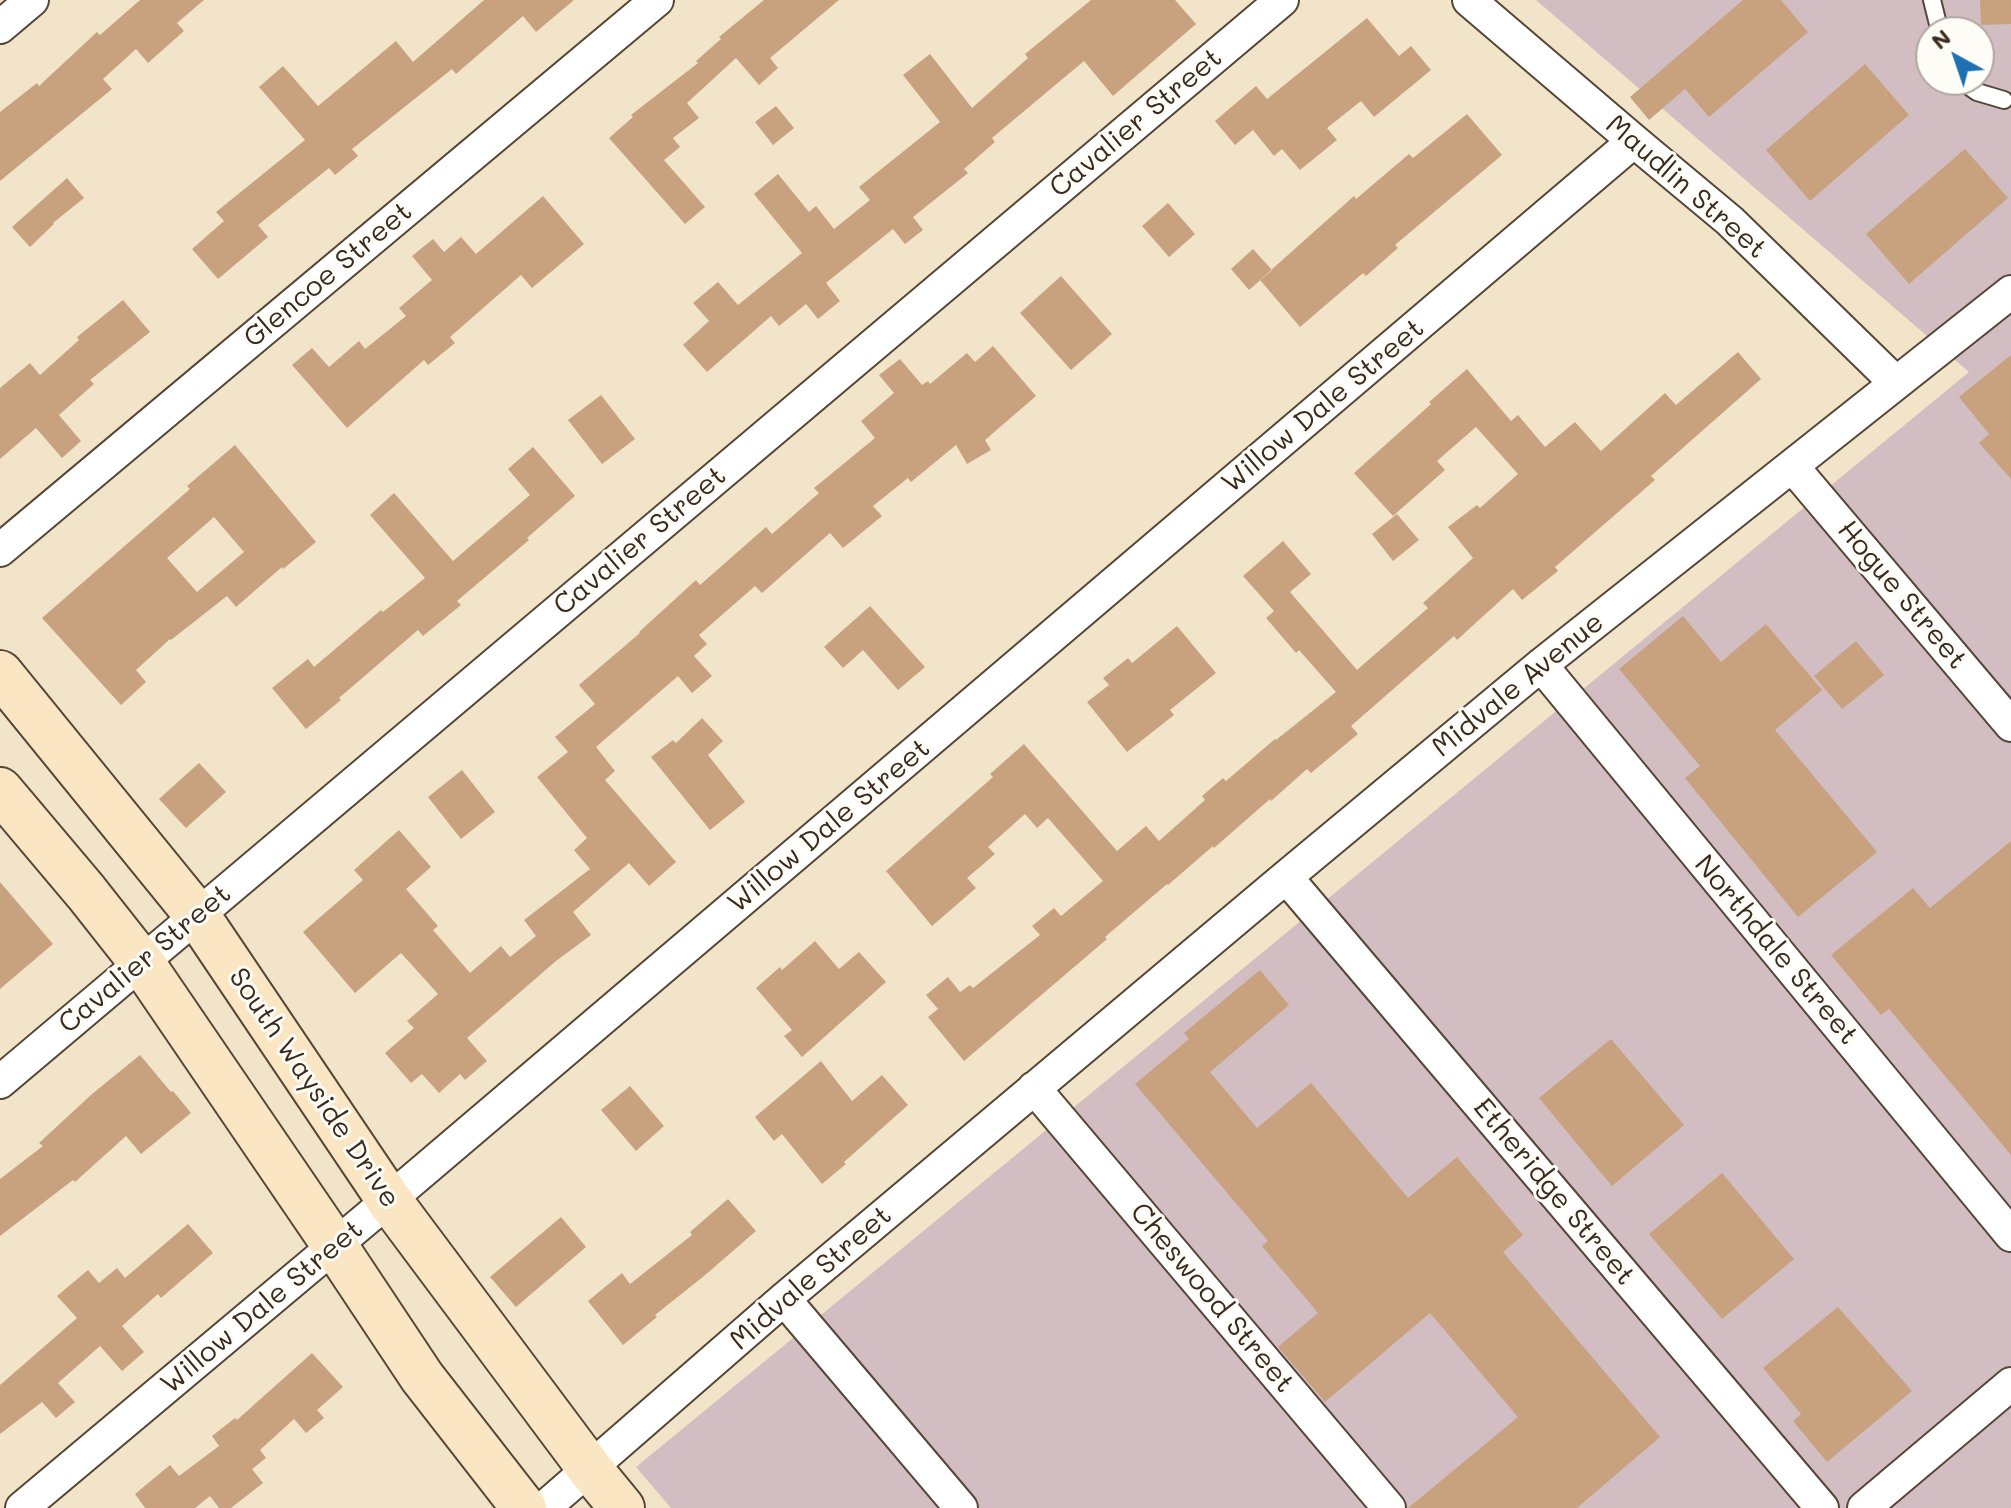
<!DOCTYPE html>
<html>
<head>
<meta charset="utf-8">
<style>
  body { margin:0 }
  #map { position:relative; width:2011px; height:1508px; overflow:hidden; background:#f2e4c9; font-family:Mali,sans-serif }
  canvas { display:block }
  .north { position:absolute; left:1915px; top:16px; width:80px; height:80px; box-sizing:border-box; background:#fdfcf7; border:2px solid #afa8a0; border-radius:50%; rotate:320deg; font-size:22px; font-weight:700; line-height:32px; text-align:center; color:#3b2a1e }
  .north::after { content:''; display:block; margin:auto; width:28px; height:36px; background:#1f6fb2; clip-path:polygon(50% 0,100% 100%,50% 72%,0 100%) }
</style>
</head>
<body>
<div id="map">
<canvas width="2011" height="1508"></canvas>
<div class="north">N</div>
</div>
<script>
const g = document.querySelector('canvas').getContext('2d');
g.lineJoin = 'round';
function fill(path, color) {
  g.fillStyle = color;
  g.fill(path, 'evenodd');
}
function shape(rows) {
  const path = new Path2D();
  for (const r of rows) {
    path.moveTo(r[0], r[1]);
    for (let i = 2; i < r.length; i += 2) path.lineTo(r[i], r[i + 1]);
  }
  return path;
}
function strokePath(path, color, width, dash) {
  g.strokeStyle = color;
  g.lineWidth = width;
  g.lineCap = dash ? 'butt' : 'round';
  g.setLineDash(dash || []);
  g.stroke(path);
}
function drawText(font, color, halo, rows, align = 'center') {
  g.font = font + ' Mali,sans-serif';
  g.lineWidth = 6;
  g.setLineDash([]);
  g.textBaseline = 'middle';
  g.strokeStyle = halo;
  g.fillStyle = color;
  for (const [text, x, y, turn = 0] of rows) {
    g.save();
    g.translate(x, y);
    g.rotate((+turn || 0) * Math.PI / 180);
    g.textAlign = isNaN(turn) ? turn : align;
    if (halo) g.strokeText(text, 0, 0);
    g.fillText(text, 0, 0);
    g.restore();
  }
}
fill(shape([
  [1536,0,2011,0,2011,1508,671,1508,636,1467,1969,372],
  [1931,32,1979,32,1979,80,1931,80]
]), '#d2bec2');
fill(shape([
  [140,0,204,0,177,23,184,31,148,63,136,49,103,79,112,89,0,181,0,112,37,83,39,86,97,32,100,35],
  [484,0,574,0,536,32,523,16,456,74,452,69,352,149,358,156,335,175,329,168,258,225,268,237,218,279,192,249,224,221,216,212,305,140,259,87,283,66,318,106,396,41,413,62],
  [764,0,839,0,770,58,778,68,759,85,736,58,687,103,699,118,673,138,680,147,664,160,705,207,685,224,609,138,633,117,631,115,698,63,696,61,721,39,719,37],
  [1091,0,1175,0,1196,24,1113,96,1084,61,992,138,995,142,964,169,968,173,913,217,923,230,905,244,893,229,826,283,840,301,818,319,806,304,779,326,771,316,707,372,683,345,709,321,693,303,718,282,738,305,802,253,754,194,778,174,809,212,816,206,834,229,870,200,859,187,940,122,903,75,930,54,972,108,1028,58,1025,54],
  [1743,0,1781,0,1808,32,1709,117,1685,89,1649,120,1630,97],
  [1980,0,2011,0,2011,24,1981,25],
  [1367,18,1399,56,1411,46,1431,70,1374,117,1361,101,1327,128,1337,140,1300,170,1282,149,1274,156,1253,130,1235,145,1215,121,1256,86,1267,99],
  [1865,64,1909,115,1810,201,1766,150],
  [776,106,794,128,773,145,755,122],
  [1467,114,1502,155,1395,245,1398,248,1366,276,1363,273,1300,327,1260,280,1354,196,1356,199,1409,154,1413,158],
  [1965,149,2008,198,1909,284,1866,234],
  [67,178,84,198,53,223,54,224,30,247,12,227],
  [543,196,584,244,532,288,521,275,450,337,455,343,428,365,424,360,347,428,292,365,312,348,329,367,359,341,365,349,406,316,399,308,432,280,412,256,433,239,444,252,461,237,476,254],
  [1168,203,1195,234,1169,257,1142,226],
  [1253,249,1272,270,1249,290,1231,269],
  [1061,276,1112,334,1071,370,1020,313],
  [123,300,150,332,90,380,94,384,59,415,81,441,62,458,36,428,0,459,0,388,30,363,40,375,79,340,77,337],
  [993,346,1036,396,985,440,991,450,967,464,956,445,911,482,908,478,873,506,882,516,843,548,830,533,762,593,755,586,699,635,707,644,694,656,712,676,692,693,678,676,596,747,615,771,605,780,676,862,649,886,629,863,573,912,591,935,556,961,467,1038,487,1061,465,1080,460,1074,439,1093,422,1074,411,1083,385,1053,414,1028,407,1021,438,994,401,953,355,993,303,932,363,880,354,870,399,830,431,867,406,889,438,926,433,930,470,973,501,946,510,957,536,936,524,920,590,869,574,850,587,838,537,777,568,752,555,737,595,704,579,685,640,633,639,632,696,580,700,585,766,527,772,534,819,493,814,488,875,438,861,421,894,393,879,375,900,359,922,385,928,381,930,384,967,353,975,362],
  [1738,352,1761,379,1651,476,1655,480,1555,567,1558,571,1522,600,1513,589,1457,640,1454,636,1351,726,1358,734,1311,773,1307,769,1271,801,1270,799,1214,848,1213,846,1168,885,1167,884,1105,937,1107,939,964,1061,928,1017,938,1009,926,995,948,977,960,992,970,985,973,988,1040,935,1032,926,1054,908,1061,916,1103,881,1048,818,1037,828,1025,814,988,847,995,854,967,878,976,888,932,926,886,871,993,777,990,774,1024,744,1117,851,1146,826,1159,841,1205,800,1202,796,1223,778,1226,781,1275,739,1276,740,1336,692,1299,650,1296,653,1266,618,1274,611,1243,576,1283,541,1311,574,1290,592,1357,670,1428,608,1423,603,1473,558,1448,527,1477,505,1480,508,1518,474,1476,427,1437,461,1445,470,1393,516,1354,473,1431,404,1429,402,1467,369,1511,421,1518,415,1545,447,1575,422,1601,451,1665,393,1676,405],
  [2011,355,2011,479,1979,443,1989,434,1959,397],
  [601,395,635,439,602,464,568,420],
  [235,445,316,542,283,569,282,567,236,607,227,596,171,640,170,639,136,670,146,682,121,705,42,618,190,489,187,486],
  [214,517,244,552,197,592,167,558],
  [533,447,575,496,527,538,529,540,457,601,461,605,423,636,418,630,339,698,341,700,306,729,272,688,308,659,314,667,381,610,383,612,425,578,370,515,394,493,453,561,530,495,508,469],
  [1397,514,1419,540,1393,561,1372,534],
  [870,606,925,667,898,690,863,650,843,668,824,647],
  [1683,616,1721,662,1766,624,1822,690,1775,730,1877,852,1798,917,1685,778,1700,766,1619,669],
  [1177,626,1216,673,1170,710,1174,715,1127,752,1087,702,1109,685,1103,678,1128,658,1132,663],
  [1856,641,1884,675,1842,709,1814,676],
  [702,718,723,741,708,755,745,802,710,830,651,757,673,740,676,743],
  [199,763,226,792,186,828,159,799],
  [462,770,495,812,461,839,428,797],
  [2011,841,2011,1155,1889,1009,1881,1015,1831,955,1913,888,1930,908],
  [0,882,53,944,0,989],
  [815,941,839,969,859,952,886,982,802,1057,784,1036,792,1030,756,988,780,967,782,970],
  [1260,970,1289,1005,1210,1072,1257,1128,1311,1083,1408,1198,1457,1157,1523,1235,1503,1252,1660,1437,1577,1508,1408,1508,1518,1417,1430,1313,1325,1402,1278,1347,1318,1313,1262,1246,1268,1241,1135,1084,1189,1039,1184,1033],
  [1611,1039,1684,1125,1612,1186,1539,1098],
  [140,1055,171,1092,173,1091,191,1113,141,1154,126,1136,75,1182,73,1180,0,1236,0,1179,43,1146,39,1143,92,1094],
  [821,1061,852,1101,882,1075,908,1105,844,1162,846,1164,822,1184,782,1134,774,1141,755,1117],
  [630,1086,664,1126,636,1151,601,1110],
  [1722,1173,1794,1259,1722,1319,1649,1234],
  [728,1199,756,1231,704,1276,655,1315,657,1317,623,1345,588,1301,622,1273,630,1284,692,1235,690,1232],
  [561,1217,586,1247,516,1307,490,1277],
  [188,1224,213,1253,161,1298,158,1294,122,1326,144,1352,122,1371,100,1346,58,1383,75,1402,56,1418,42,1402,0,1434,0,1385,77,1318,57,1296,88,1270,99,1283,117,1268,125,1278],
  [1838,1307,1912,1391,1827,1462,1793,1421,1801,1414,1763,1368],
  [312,1353,343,1387,317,1410,324,1418,306,1433,294,1419,260,1450,266,1458,252,1469,263,1483,231,1508,219,1508,210,1496,195,1508,145,1508,135,1494,170,1465,179,1476,219,1446,212,1436,235,1418,237,1420]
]), '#c8a27f');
const service = shape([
  [1932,0,1940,32],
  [1960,80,1977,92,2004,100]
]);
const minor = shape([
  [1469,0,1634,141,1730,221,1896,383],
  [0,27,32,0],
  [1792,466,2011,725],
  [0,550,657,0],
  [1541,665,2011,1235],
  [1286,877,1822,1508],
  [0,1082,1282,0],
  [1034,1088,1389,1508],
  [784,1299,961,1508],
  [22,1508,389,1200,1634,141],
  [544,1508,784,1299,1286,877,1541,665,2011,292],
  [1864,1508,2011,1384]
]);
const secondary = shape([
  [0,673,197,915,389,1200,590,1469,622,1508],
  [0,790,86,892,142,963,335,1246,422,1377,524,1508]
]);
strokePath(service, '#564638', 20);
strokePath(minor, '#564638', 36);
strokePath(secondary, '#564638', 48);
strokePath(service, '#fff', 16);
strokePath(minor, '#fff', 32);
strokePath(secondary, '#fbe6c4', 44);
drawText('28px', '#3b2a1e', '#fdfcf7', [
  ["Cavalier Street",1136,123,-40],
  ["Maudlin Street",1686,187,41],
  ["Glencoe Street",328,275,-40],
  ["Willow Dale Street",1323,406,-40],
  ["Cavalier Street",640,541,-40],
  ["Hogue Street",1902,595,50],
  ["Midvale Avenue",1518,685,-39],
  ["Willow Dale Street",829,826,-40],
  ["Northdale Street",1776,950,50],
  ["Cavalier Street",145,959,-40],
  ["South Wayside Drive",314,1088,56],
  ["Etheridge Street",1554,1192,50],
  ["Midvale Street",811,1278,-41],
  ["Cheswood Street",1212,1298,50],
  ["Willow Dale Street",262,1307,-40]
]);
</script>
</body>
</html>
